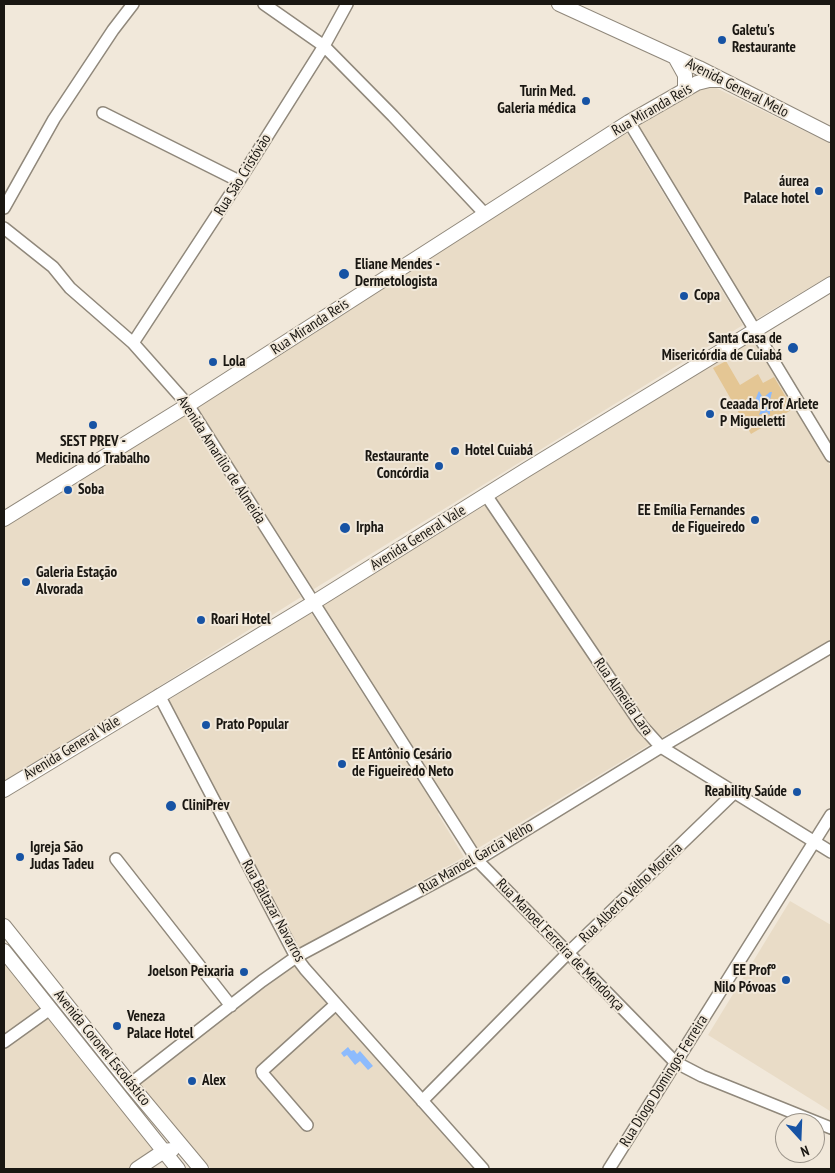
<!DOCTYPE html>
<html>
<head>
<meta charset="utf-8">
<style>
  body { margin:0 }
  #map { position:relative; width:835px; height:1173px; overflow:hidden; background:#f1e8da; font-family:"PT Sans Narrow",sans-serif }
  canvas { display:block }
  .frame { position:absolute; inset:0; border:5px solid #1a1712; pointer-events:none }
  .north { position:absolute; left:775px; top:1113px; width:50px; height:50px; box-sizing:border-box; background:#f1e8da; border:1px solid #9b948a; border-radius:50%; rotate:160deg; font-size:14px; font-weight:700; line-height:20px; text-align:center; color:#1a1712 }
  .north::after { content:''; display:block; margin:auto; width:18px; height:22px; background:#1753a4; clip-path:polygon(50% 0,100% 100%,50% 72%,0 100%) }
</style>
</head>
<body>
<div id="map">
<canvas width="835" height="1173"></canvas>
<div class="frame"></div>
<div class="north">N</div>
</div>
<script>
const g = document.querySelector('canvas').getContext('2d');
g.lineJoin = 'round';
function fill(path, color) {
  g.fillStyle = color;
  g.fill(path, 'evenodd');
}
function shape(rows) {
  const path = new Path2D();
  for (const r of rows) {
    path.moveTo(r[0], r[1]);
    for (let i = 2; i < r.length; i += 2) path.lineTo(r[i], r[i + 1]);
  }
  return path;
}
function strokePath(path, color, width, dash) {
  g.strokeStyle = color;
  g.lineWidth = width;
  g.lineCap = dash ? 'butt' : 'round';
  g.setLineDash(dash || []);
  g.stroke(path);
}
function drawText(font, color, halo, rows, align = 'center') {
  g.font = font + ' "PT Sans Narrow",sans-serif';
  g.lineWidth = 4;
  g.setLineDash([]);
  g.textBaseline = 'middle';
  g.strokeStyle = halo;
  g.fillStyle = color;
  for (const [text, x, y, turn = 0] of rows) {
    g.save();
    g.translate(x, y);
    g.rotate((+turn || 0) * Math.PI / 180);
    g.textAlign = isNaN(turn) ? turn : align;
    if (halo) g.strokeText(text, 0, 0);
    g.fillText(text, 0, 0);
    g.restore();
  }
}
fill(shape([
  [706,83,831,144,831,275,753,321,633,123],
  [625,130,743,325,309,592,194,402],
  [754,338,831,467,831,640,659,739,495,496],
  [185,409,301,597,4,784,4,525],
  [487,504,652,743,475,850,316,609],
  [310,611,439,813,438,814,464,857,296,951,167,701],
  [790,901,831,925,830,1111,708,1035],
  [4,959,156,1151,131,1169,4,1169],
  [295,964,473,1169,211,1169,138,1085]
]), '#e9dcc7');
fill(shape([
  [726,361,740,385,758,374,763,383,774,377,793,409,751,434,713,368]
]), '#e4c694');
fill(shape([
  [759,391,763,398,770,392,772,392,769,404,780,407,780,409,770,411,770,414,769,415,767,412,759,415,762,407,751,411,758,393],
  [348,1047,351,1051,354,1050,357,1054,360,1051,373,1066,368,1070,360,1061,355,1065,347,1055,344,1057,341,1053]
]), '#8dbbfd');
const minor = shape([
  [264,4,324,46,393,116,485,214],
  [103,113,239,181],
  [629,122,831,456],
  [4,208,54,119,113,30,133,4],
  [4,228,53,267,70,288,133,343,188,405,477,860,675,1062,702,1076,831,1128],
  [133,343,239,181,324,46,347,4],
  [486,495,642,726,661,747,831,852],
  [159,695,296,957,305,969,483,1169],
  [116,859,231,1006],
  [4,1042,50,1009],
  [130,1084,262,981,296,957,477,860,661,747,831,647],
  [422,1101,568,953,735,792],
  [307,1125,263,1074,262,1071,336,1004],
  [609,1169,831,815]
]);
const major = shape([
  [559,4,699,68,831,135],
  [675,57,685,75,685,90],
  [4,519,188,405,629,122,697,83,709,80,721,80],
  [4,790,313,603,526,470,831,284],
  [4,926,130,1084,201,1169],
  [4,951,178,1169],
  [137,1169,164,1151,172,1150]
]);
strokePath(minor, '#90887b', 14);
strokePath(major, '#90887b', 16);
strokePath(minor, '#fff', 11);
strokePath(major, '#fff', 14);
for (const [x, y, r, color] of [
  [722,40,5,"#1753a4"],
  [586,101,5,"#1753a4"],
  [819,191,5,"#1753a4"],
  [344,274,6,"#1753a4"],
  [684,296,5,"#1753a4"],
  [793,348,6,"#1753a4"],
  [213,362,5,"#1753a4"],
  [710,414,5,"#1753a4"],
  [93,425,5,"#1753a4"],
  [455,451,5,"#1753a4"],
  [439,466,5,"#1753a4"],
  [68,490,5,"#1753a4"],
  [755,520,5,"#1753a4"],
  [345,528,6,"#1753a4"],
  [26,582,5,"#1753a4"],
  [201,620,5,"#1753a4"],
  [206,725,5,"#1753a4"],
  [342,764,5,"#1753a4"],
  [797,792,5,"#1753a4"],
  [171,806,6,"#1753a4"],
  [20,857,5,"#1753a4"],
  [244,972,5,"#1753a4"],
  [786,980,5,"#1753a4"],
  [117,1026,5,"#1753a4"],
  [192,1081,5,"#1753a4"]
]) {
  const dot = new Path2D();
  dot.arc(x, y, r, 0, 2 * Math.PI);
  g.fillStyle = color;
  g.fill(dot);
  strokePath(dot, '#f1e8da', 2);
}
drawText('bold 15px', '#1a1712', '#f1e8da', [
  ["Galetu's",732,31],
  ["Restaurante",732,48],
  ["Turin Med.",576,92,"right"],
  ["Galeria médica",576,109,"right"],
  ["áurea",809,182,"right"],
  ["Palace hotel",809,199,"right"],
  ["Eliane Mendes -",355,265],
  ["Dermetologista",355,282],
  ["Copa",694,296],
  ["Santa Casa de",782,339,"right"],
  ["Misericórdia de Cuiabá",782,356,"right"],
  ["Lola",223,362],
  ["Ceaada Prof Arlete",720,405],
  ["P Migueletti",720,422],
  ["SEST PREV -",93,442,"center"],
  ["Medicina do Trabalho",93,459,"center"],
  ["Hotel Cuiabá",465,451],
  ["Restaurante",429,457,"right"],
  ["Concórdia",429,474,"right"],
  ["Soba",78,490],
  ["EE Emília Fernandes",745,511,"right"],
  ["de Figueiredo",745,528,"right"],
  ["Irpha",356,528],
  ["Galeria Estação",36,573],
  ["Alvorada",36,590],
  ["Roari Hotel",211,620],
  ["Prato Popular",216,725],
  ["EE Antônio Cesário",352,755],
  ["de Figueiredo Neto",352,772],
  ["Reability Saúde",787,792,"right"],
  ["CliniPrev",182,806],
  ["Igreja São",30,848],
  ["Judas Tadeu",30,865],
  ["EE Profº",776,971,"right"],
  ["Nilo Póvoas",776,988,"right"],
  ["Joelson Peixaria",234,972,"right"],
  ["Veneza",127,1017],
  ["Palace Hotel",127,1034],
  ["Alex",202,1081]
], 'left');
drawText('15px', '#1a1712', '#f1e8da', [
  ["Avenida General Melo",737,88,27],
  ["Rua Miranda Reis",652,110,-30],
  ["Rua São Cristóvão",243,175,-58],
  ["Rua Miranda Reis",310,327,-33],
  ["Avenida Amarílio de Almeida",221,460,57],
  ["Avenida General Vale",418,538,-32],
  ["Rua Almeida Lara",623,697,55],
  ["Avenida General Vale",72,748,-31],
  ["Rua Manoel Garcia Velho",476,858,-30],
  ["Rua Alberto Velho Moreira",631,893,-44],
  ["Rua Baltazar Navarros",273,911,61],
  ["Rua Manoel Ferreira de Mendonça",560,945,46],
  ["Avenida Coronel Escolástico",102,1048,51],
  ["Rua Diogo Domingos Ferreira",664,1081,-58]
]);
</script>
</body>
</html>
